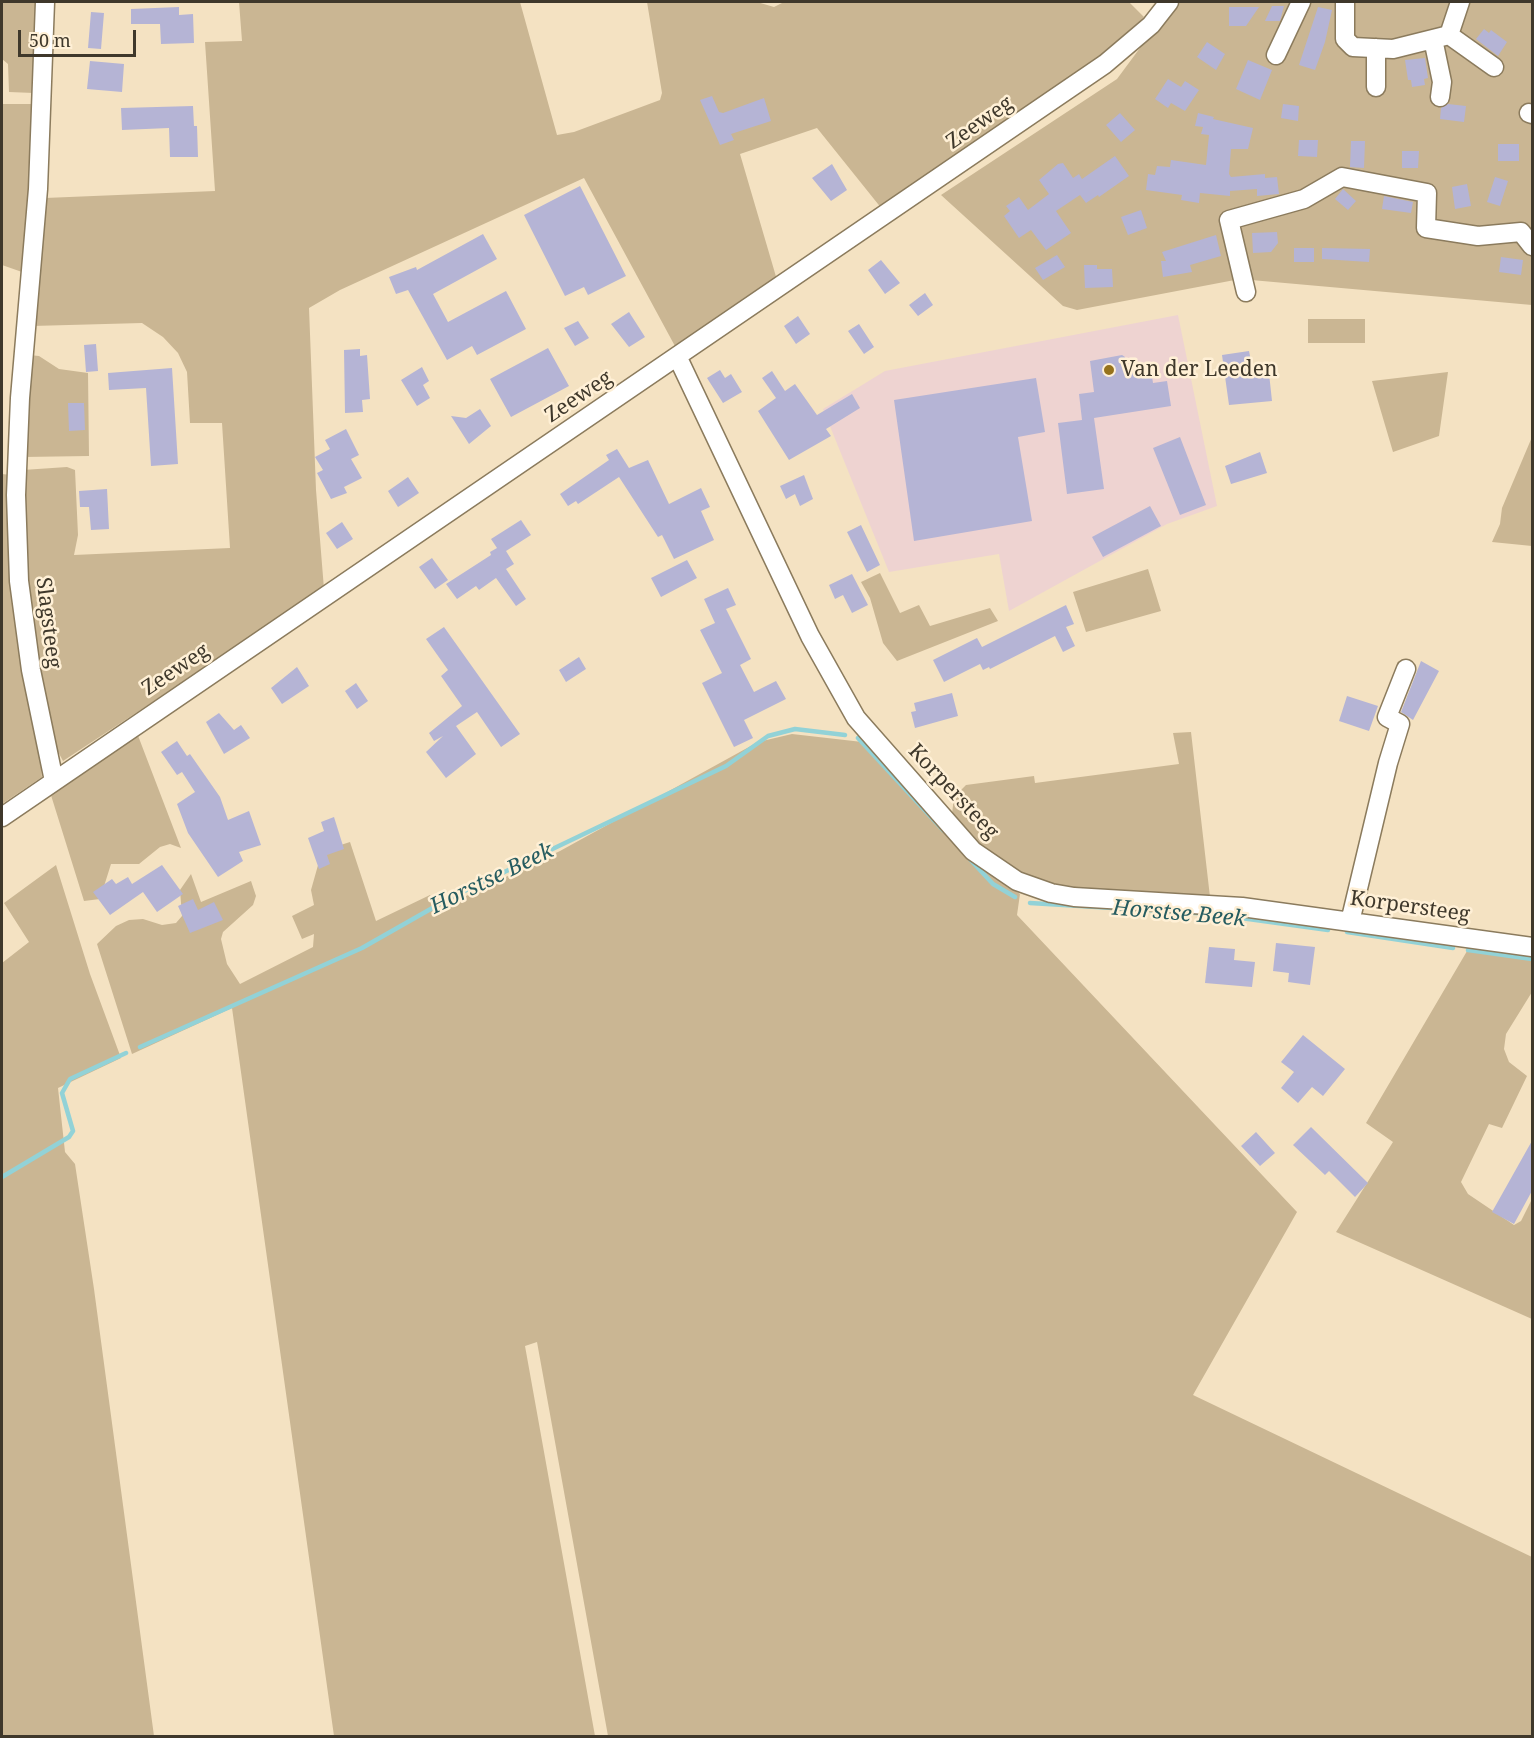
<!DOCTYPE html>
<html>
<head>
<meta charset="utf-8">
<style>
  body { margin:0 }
  #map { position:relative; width:1534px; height:1738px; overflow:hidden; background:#f4e2c2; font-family:"Noto Serif",serif }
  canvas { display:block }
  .frame { position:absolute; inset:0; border:3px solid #3f382b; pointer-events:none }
  .scale { position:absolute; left:18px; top:30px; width:118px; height:27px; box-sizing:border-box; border:3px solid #3f382b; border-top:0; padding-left:8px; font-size:18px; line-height:21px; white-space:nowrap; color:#3f382b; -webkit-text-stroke:4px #fff0d6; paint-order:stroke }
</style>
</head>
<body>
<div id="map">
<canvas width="1534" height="1738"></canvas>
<div class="frame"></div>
<div class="scale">50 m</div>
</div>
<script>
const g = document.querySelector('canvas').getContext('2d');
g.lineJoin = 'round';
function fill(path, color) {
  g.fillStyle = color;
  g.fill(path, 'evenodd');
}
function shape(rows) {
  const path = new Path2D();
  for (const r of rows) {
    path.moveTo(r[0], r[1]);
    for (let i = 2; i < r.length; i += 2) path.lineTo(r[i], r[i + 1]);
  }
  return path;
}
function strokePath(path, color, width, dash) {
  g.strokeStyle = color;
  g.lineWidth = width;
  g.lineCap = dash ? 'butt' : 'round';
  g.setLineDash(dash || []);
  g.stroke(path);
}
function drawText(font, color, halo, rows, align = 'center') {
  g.font = font + ' "Noto Serif",serif';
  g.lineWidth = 5;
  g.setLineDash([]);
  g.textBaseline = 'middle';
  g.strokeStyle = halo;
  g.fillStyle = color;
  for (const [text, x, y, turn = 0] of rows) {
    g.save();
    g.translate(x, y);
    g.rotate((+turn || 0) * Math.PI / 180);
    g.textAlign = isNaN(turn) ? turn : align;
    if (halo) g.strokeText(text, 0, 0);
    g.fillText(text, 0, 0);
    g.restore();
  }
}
fill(shape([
  [1178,315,1217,506,1167,524,1009,611,999,554,889,572,823,409,885,371]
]), '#eed3d1');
fill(shape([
  [2,2,38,2,34,93,9,92,8,64,2,59],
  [239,2,520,2,557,135,574,132,660,100,662,93,647,2,757,2,774,7,784,2,1129,2,1144,17,1125,39,882,209,817,128,740,154,777,280,676,348,584,178,340,290,309,308,316,490,324,589,63,761,53,742,26,593,23,470,67,467,75,470,78,535,74,555,230,548,222,423,190,423,187,372,178,353,163,337,142,323,32,326,45,198,215,191,205,42,242,41],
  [1174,2,1532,2,1532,305,1240,279,1077,310,1063,306,941,195,1117,79],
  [2,104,37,104,22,272,2,265],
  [1308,319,1365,319,1365,343,1308,343],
  [29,355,39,356,59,369,88,373,89,456,23,457],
  [1448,372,1439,436,1393,452,1372,381],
  [1532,437,1532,546,1492,542,1500,524,1502,508],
  [2,474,11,475,42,777,2,804],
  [1148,569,1161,611,1086,632,1073,592],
  [880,573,900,613,919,605,930,626,990,608,998,621,897,661,883,643,870,598,861,582],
  [1191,732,1210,897,1064,890,1042,885,995,860,952,814,954,797,966,785,1034,776,1035,783,1179,764,1173,733],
  [137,733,181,848,170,844,160,847,139,864,111,864,100,899,84,901,50,792],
  [792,734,871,743,978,864,1020,894,1017,915,1297,1212,1193,1395,1532,1557,1532,1736,608,1736,537,1342,525,1346,595,1736,334,1736,232,1008,132,1054,97,944,116,926,129,920,143,919,162,925,176,923,182,916,180,890,191,874,201,902,251,881,256,896,253,905,223,932,221,939,227,964,240,984,313,947,314,934,302,939,292,916,314,905,311,890,322,851,350,842,376,921,430,895,439,909,560,851,758,742],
  [56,865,90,974,121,1058,58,1088,65,1152,75,1164,94,1289,154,1736,2,1736,2,963,29,942,4,903],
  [1470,946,1532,953,1532,992,1506,1034,1504,1049,1509,1062,1527,1076,1502,1128,1489,1124,1461,1182,1468,1194,1514,1225,1521,1221,1532,1199,1532,1319,1336,1232,1393,1142,1366,1123]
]), '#cab693');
strokePath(shape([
  [858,738,943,830],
  [967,856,993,884,1015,897],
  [1030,903,1212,914,1328,930],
  [1347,932,1453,948],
  [1468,950,1532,959],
  [140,1047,362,948,450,898,726,766,768,736,795,729,845,735],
  [2,1177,69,1137,73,1131,62,1093,70,1079,126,1053]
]), '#92d2d7', 4.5);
fill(shape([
  [1272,6,1284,6,1280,21,1265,21],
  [179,7,179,15,193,14,194,43,161,44,160,24,131,24,131,9],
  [1229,7,1259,7,1246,26,1229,26],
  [1318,7,1332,10,1325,42,1315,70,1299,65],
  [91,12,104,13,101,49,88,48],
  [1484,29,1489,33,1491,30,1507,42,1498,56,1476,39],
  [1207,42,1225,54,1216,70,1197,57],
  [1425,58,1428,78,1424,79,1425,85,1412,87,1411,80,1408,80,1405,60],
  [1248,60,1272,70,1260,100,1236,89],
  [90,61,124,64,122,92,87,89],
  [1168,79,1181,87,1185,81,1199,90,1185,111,1171,103,1168,108,1155,99],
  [712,96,719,112,723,113,764,98,771,121,731,134,734,140,720,145,700,100],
  [1283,104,1299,106,1298,121,1281,118],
  [1448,104,1466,106,1464,122,1440,119,1441,108],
  [193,106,194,126,197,126,198,157,170,157,169,128,122,130,121,108],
  [1120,113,1135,130,1121,142,1106,125],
  [1198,113,1214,117,1213,119,1253,128,1248,149,1231,149,1229,174,1231,177,1265,174,1265,178,1277,177,1279,194,1257,196,1257,189,1230,191,1230,196,1200,193,1199,203,1181,200,1182,195,1146,190,1148,174,1155,175,1157,166,1170,167,1171,160,1206,165,1209,135,1201,134,1203,127,1195,126],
  [1299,140,1318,140,1317,157,1298,156],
  [1351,141,1365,141,1364,168,1350,167],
  [1498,144,1519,144,1519,161,1498,161],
  [1402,151,1419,151,1418,168,1402,168],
  [1115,156,1129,176,1099,197,1098,195,1086,203,1080,195,1056,211,1071,233,1046,250,1031,230,1019,238,1004,216,1010,211,1006,206,1019,197,1028,210,1049,194,1039,180,1058,164,1063,163,1073,178,1079,174,1082,179],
  [832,164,847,190,831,201,812,178],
  [1495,177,1508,181,1500,206,1487,202],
  [1467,184,1471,206,1455,209,1452,187],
  [580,186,626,276,588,295,584,287,565,296,524,215],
  [1343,189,1356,201,1348,210,1335,199],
  [1384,196,1413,202,1411,213,1382,209],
  [1141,210,1147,228,1128,235,1121,217],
  [1277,232,1278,243,1271,252,1253,253,1252,233],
  [483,234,497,259,433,294,448,322,506,291,526,329,477,355,472,346,447,360,408,290,396,294,389,277,416,267,417,270],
  [1216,235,1221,256,1190,265,1192,272,1163,277,1161,261,1166,261,1162,252],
  [1294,248,1314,248,1314,262,1294,262],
  [1322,248,1370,249,1369,262,1322,259],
  [1057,255,1065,267,1043,280,1035,268],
  [1501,257,1523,260,1521,275,1499,272],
  [881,260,900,283,885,294,868,270],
  [1084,265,1097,265,1097,269,1112,269,1113,287,1085,288],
  [925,293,933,305,918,316,909,305],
  [629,312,645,337,629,347,611,324],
  [798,316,810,334,796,344,784,326],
  [578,321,589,338,575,346,564,328],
  [859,324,874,347,864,354,848,331],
  [96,344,98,371,86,372,84,345],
  [548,348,569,386,511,417,490,379],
  [360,349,360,356,367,355,370,399,362,400,363,412,345,413,344,350],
  [1249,351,1252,366,1268,364,1272,401,1229,405,1222,355],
  [1122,355,1125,357,1128,373,1151,370,1153,383,1167,381,1171,406,1094,418,1104,489,1067,494,1058,423,1082,420,1079,394,1094,392,1090,361],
  [422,367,429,381,423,385,430,398,417,406,401,380],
  [172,368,178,464,151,466,146,388,109,390,108,373],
  [720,370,725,378,731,374,742,392,723,403,707,378],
  [772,371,785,391,795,384,817,415,852,394,860,408,826,429,831,436,789,460,758,411,776,398,762,378],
  [1036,378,1045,432,1018,437,1032,521,914,541,894,400],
  [68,403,84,403,85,430,69,431],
  [480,409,491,426,469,444,451,416,466,418],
  [346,429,359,455,351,459,362,478,344,487,347,493,331,499,317,473,323,470,315,457,330,449,325,440],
  [1180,437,1206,505,1180,515,1153,448],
  [617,449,629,468,648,460,669,504,701,488,710,507,701,511,714,540,674,559,662,535,658,537,619,477,578,504,576,501,568,506,560,494,609,460,606,455],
  [1260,452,1267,473,1231,484,1225,466],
  [804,475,813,499,800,506,795,494,786,499,780,486],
  [408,477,419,493,398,507,388,491],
  [107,489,109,529,91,530,89,507,80,507,79,491],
  [1150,506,1161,526,1103,557,1092,537],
  [521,520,531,535,506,551,514,564,506,569,526,599,516,606,496,578,479,590,476,586,457,599,446,584,491,555,490,552,497,548,491,539],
  [342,522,353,539,337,549,326,533],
  [861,525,880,565,867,572,847,532],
  [432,558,448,580,435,589,419,567],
  [687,560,697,578,661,597,651,578],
  [852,574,868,605,852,613,843,595,835,599,829,585],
  [728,588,736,605,726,609,751,659,740,665,754,692,776,681,786,699,744,720,753,738,734,747,702,683,722,673,700,630,715,623,704,599],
  [1066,605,1074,624,1066,627,1075,646,1063,652,1055,636,990,669,989,667,983,670,980,664,944,682,933,660,977,638,982,647],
  [444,627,520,734,501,747,477,712,456,726,476,754,446,778,426,752,443,736,434,741,429,733,462,706,441,676,448,670,426,639],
  [579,657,586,669,566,682,559,670],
  [1421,661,1439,671,1413,720,1401,712],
  [297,667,309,686,282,704,271,688],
  [356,683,368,701,357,709,345,691],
  [952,693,958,716,915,728,911,712,916,711,914,703],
  [1347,696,1378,706,1369,731,1339,721],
  [219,713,234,730,241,725,250,738,224,754,206,722],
  [177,741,187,756,190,754,220,797,228,820,249,811,261,845,239,852,243,861,218,877,188,833,177,804,195,792,182,772,177,775,161,752],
  [334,817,344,849,327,855,330,864,319,869,308,838,324,831,321,822],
  [162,865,183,894,157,912,143,892,110,915,93,892,112,879,116,884,128,877,132,884],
  [193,899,198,910,214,902,223,920,190,933,178,906],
  [1276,943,1315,947,1310,985,1288,982,1289,973,1273,971],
  [1209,947,1235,949,1234,960,1255,962,1252,987,1205,983],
  [1303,1035,1345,1069,1323,1096,1312,1087,1298,1103,1281,1088,1294,1072,1281,1062],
  [1311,1127,1368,1183,1355,1197,1329,1171,1325,1175,1293,1145],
  [1256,1132,1275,1153,1260,1166,1241,1146],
  [1533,1139,1533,1189,1514,1224,1492,1212]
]), '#b5b4d5');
const minor = shape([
  [45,2,38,189,20,398,16,495,19,581,31,670,54,781],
  [1345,2,1345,39,1353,47,1393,49,1449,35,1494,67],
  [1449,35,1460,2],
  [1433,39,1442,82,1440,97],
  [1376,48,1376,87],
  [1276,55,1301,2],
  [1529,113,1532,114],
  [1246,292,1229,220,1304,199,1342,177,1427,193,1426,228,1478,236,1521,232,1532,246],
  [678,358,810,636,856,718,973,851,1017,881,1051,893,1074,897,1242,907,1532,947],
  [2,817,1105,64,1151,25,1169,2],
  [1350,922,1388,763,1400,724,1387,717,1406,669]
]);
strokePath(minor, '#8b7b5d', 21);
strokePath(minor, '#fff', 18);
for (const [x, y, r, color] of [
  [1109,370,6,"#96721b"]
]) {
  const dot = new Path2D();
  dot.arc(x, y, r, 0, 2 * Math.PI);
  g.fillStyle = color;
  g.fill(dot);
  strokePath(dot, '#fff0d6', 2);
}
drawText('21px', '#3f382b', '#fff0d6', [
  ["Zeeweg",980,123,-35],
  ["Zeeweg",579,397,-34],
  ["Slagsteeg",48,623,83],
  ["Zeeweg",176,670,-34],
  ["Korpersteeg",953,792,47],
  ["Korpersteeg",1410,907,8]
]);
drawText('21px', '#3f382b', '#fff0d6', [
  ["Van der Leeden",1121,370]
], 'left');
drawText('italic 22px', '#265c60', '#fff0d6', [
  ["Horstse Beek",492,879,-26],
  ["Horstse Beek",1179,914,5]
]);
</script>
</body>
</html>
